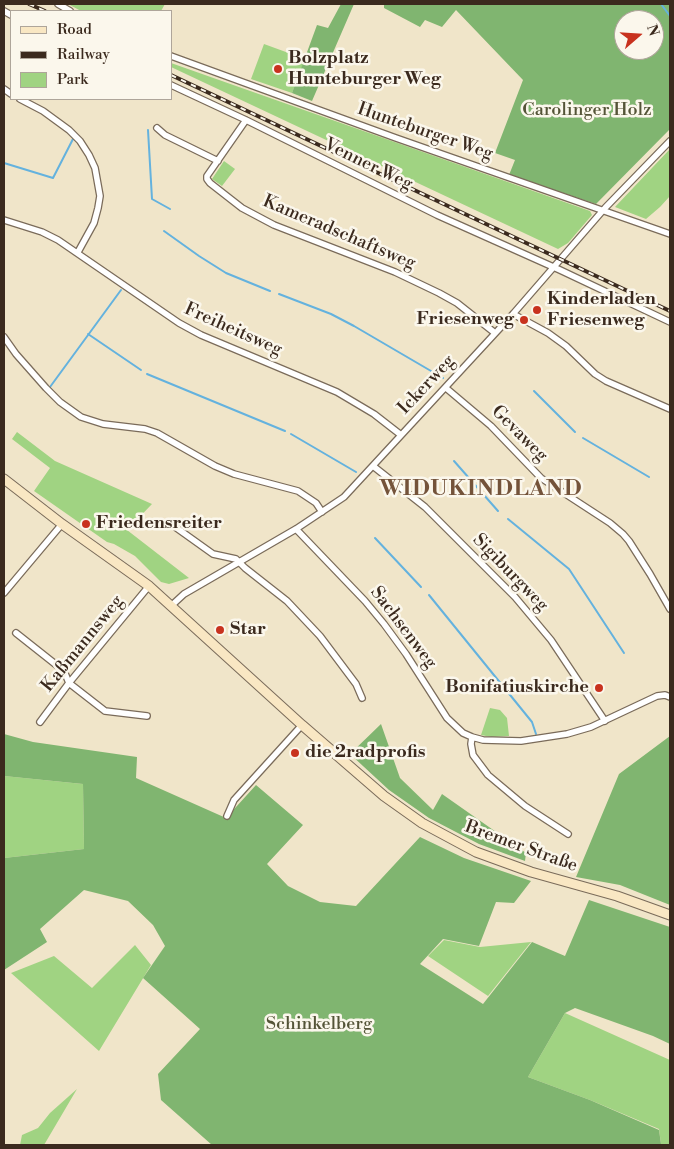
<!DOCTYPE html>
<html>
<head>
<meta charset="utf-8">
<style>
  body { margin:0 }
  #map { position:relative; width:674px; height:1149px; overflow:hidden; background:#f0e5c9; font-family:"Libre Bodoni",serif }
  canvas { display:block }
  .frame { position:absolute; inset:0; border:5px solid #3b2a1e; pointer-events:none }
  .legend { position:absolute; left:10px; top:10px; width:162px; height:90px; box-sizing:border-box; background:#fbf7ec; border:1px solid #aea59a; margin:0; padding:6px 9px; list-style:none; font-size:15px; color:#3b2a1e }
  .legend li { display:flex; align-items:center; gap:10px; height:25px }
  .legend b { width:25px; border:1px solid #aea59a }
  .north { position:absolute; left:614px; top:10px; width:50px; height:50px; box-sizing:border-box; background:#fbf7ec; border:1px solid #aea59a; border-radius:50%; rotate:71deg; font-size:14px; font-weight:700; line-height:20px; text-align:center; color:#3b2a1e }
  .north::after { content:''; display:block; margin:auto; width:18px; height:22px; background:#c8321e; clip-path:polygon(50% 0,100% 100%,50% 72%,0 100%) }
</style>
</head>
<body>
<div id="map">
<canvas width="674" height="1149"></canvas>
<div class="frame"></div>
<ul class="legend">
<li><b style="height:6px;background:#f9e7c3"></b>Road</li>
<li><b style="height:6px;background:#3b2a1e"></b>Railway</li>
<li><b style="height:14px;background:#a0d382"></b>Park</li>
</ul>
<div class="north">N</div>
</div>
<script>
const g = document.querySelector('canvas').getContext('2d');
g.lineJoin = 'round';
function fill(path, color) {
  g.fillStyle = color;
  g.fill(path, 'evenodd');
}
function shape(rows) {
  const path = new Path2D();
  for (const r of rows) {
    path.moveTo(r[0], r[1]);
    for (let i = 2; i < r.length; i += 2) path.lineTo(r[i], r[i + 1]);
  }
  return path;
}
function strokePath(path, color, width, dash) {
  g.strokeStyle = color;
  g.lineWidth = width;
  g.lineCap = dash ? 'butt' : 'round';
  g.setLineDash(dash || []);
  g.stroke(path);
}
function drawText(font, color, halo, rows, align = 'center') {
  g.font = font + ' "Libre Bodoni",serif';
  g.lineWidth = 5;
  g.setLineDash([]);
  g.textBaseline = 'middle';
  g.strokeStyle = halo;
  g.fillStyle = color;
  for (const [text, x, y, turn = 0] of rows) {
    g.save();
    g.translate(x, y);
    g.rotate((+turn || 0) * Math.PI / 180);
    g.textAlign = isNaN(turn) ? turn : align;
    if (halo) g.strokeText(text, 0, 0);
    g.fillText(text, 0, 0);
    g.restore();
  }
}
fill(shape([
  [68,4,165,4,161,11,81,11],
  [264,44,305,59,292,93,251,79],
  [171,63,590,211,592,215,568,243,558,249,171,67],
  [670,149,670,196,660,207,646,219,615,207],
  [224,161,235,169,222,186,212,179],
  [17,432,55,461,152,504,127,530,189,578,169,584,161,582,135,556,114,544,107,542,34,491,50,468,12,439],
  [490,708,500,710,507,718,509,736,491,737,481,735],
  [4,776,83,784,84,849,4,858],
  [444,940,480,947,531,942,488,996,428,956],
  [135,945,151,965,99,1051,11,973,54,956,92,988],
  [565,1013,670,1060,670,1145,660,1145,661,1144,659,1129,590,1100,528,1077],
  [77,1089,44,1145,20,1145,22,1135,38,1128,50,1113]
]), '#a0d382');
fill(shape([
  [341,4,354,4,312,101,292,93,317,25,328,28],
  [384,4,670,4,670,129,596,204,509,175,515,160,495,153,523,80,456,10,442,27,425,20,420,27,384,8],
  [624,20,654,20,654,50,624,50],
  [381,724,400,778,433,810,442,794,526,853,525,861,479,844,429,818,389,790,350,754],
  [4,734,33,742,137,757,136,778,226,818,256,785,303,825,267,864,288,886,320,902,356,906,420,837,464,858,531,881,514,903,496,902,479,946,443,939,420,964,483,1004,532,942,565,956,589,900,670,927,670,1044,653,1036,575,1008,565,1013,528,1077,590,1100,659,1130,661,1144,212,1145,161,1100,158,1074,200,1029,143,978,165,946,153,925,128,901,84,890,40,929,47,942,4,970,4,858,84,849,83,784,4,776],
  [670,736,670,905,620,885,576,877,619,774]
]), '#80b570');
strokePath(shape([
  [661,4,670,16],
  [148,130,152,199,170,209],
  [4,163,53,178,73,139],
  [164,231,199,256,226,273,270,291],
  [279,294,331,314,354,326,443,378],
  [88,334,141,370],
  [147,374,285,431],
  [50,387,121,290],
  [534,391,575,432],
  [291,434,356,472],
  [583,438,649,477],
  [454,461,498,511],
  [508,519,569,569,624,653],
  [375,538,421,587],
  [429,595,532,722,536,734]
]), '#64b2de', 2);
const street = shape([
  [58,4,70,11],
  [4,11,11,15],
  [171,56,396,138,670,234],
  [171,85,246,120,437,215,560,270,670,322],
  [4,89,11,94],
  [20,99,43,111,69,130,80,141,89,155,95,168,100,196,98,208,94,223,78,252],
  [246,120,207,176,207,179,210,183,242,208,274,225,395,272,439,293,457,303,495,333],
  [157,128,165,135,218,161],
  [4,220,42,232,58,240,179,323,201,335,337,392,374,414,401,435],
  [513,314,548,333,566,346,595,374,606,381,670,409],
  [4,337,16,354,46,388,60,402,81,417,103,424,145,429,157,433,215,466,234,474,298,491,316,503,322,512],
  [446,388,491,426,541,478,610,523,623,534,629,541,650,574,670,609],
  [373,466,425,507,515,597,551,640,605,721],
  [171,524,213,554,236,559,245,568,287,601,320,636,356,684,362,698],
  [296,529,365,601,384,624,406,654,447,718,463,733,472,737,483,740,521,741,567,734,591,727,657,696,665,695,670,697],
  [4,593,62,524],
  [171,606,184,594,296,529,344,497,513,314,605,208,670,141],
  [16,633,64,671,69,683,105,711,147,716],
  [40,722,69,683,149,586],
  [472,737,471,744,473,755,488,775,525,806,568,834],
  [227,816,234,800,302,725]
]);
const secondary = shape([
  [4,479,62,524,149,586,302,725,384,796,422,823,476,852,531,872,617,896,670,915]
]);
strokePath(street, '#7a6b5a', 8);
strokePath(secondary, '#7a6b5a', 11);
strokePath(street, '#fff', 5.5);
strokePath(secondary, '#f9e7c3', 9);
const rail = shape([
  [29,4,45,11],
  [171,75,670,311]
]);
strokePath(rail, '#3b2a1e', 4);
strokePath(rail, '#fbf7ec', 2, [5.5]);
for (const [x, y, r, color] of [
  [278,69,5,"#c8321e"],
  [537,310,5,"#c8321e"],
  [524,320,5,"#c8321e"],
  [86,524,5,"#c8321e"],
  [220,630,5,"#c8321e"],
  [599,688,5,"#c8321e"],
  [295,753,5,"#c8321e"]
]) {
  const dot = new Path2D();
  dot.arc(x, y, r, 0, 2 * Math.PI);
  g.fillStyle = color;
  g.fill(dot);
  strokePath(dot, '#fbf7ec', 2);
}
drawText('bold 18px', '#3b2a1e', '#fbf7ec', [
  ["Bolzplatz",288,59],
  ["Hunteburger Weg",288,80],
  ["Kinderladen",547,300],
  ["Friesenweg",547,321],
  ["Friesenweg",514,320,"right"],
  ["Friedensreiter",96,524],
  ["Star",230,630],
  ["Bonifatiuskirche",589,688,"right"],
  ["die 2radprofis",305,753]
], 'left');
drawText('18px', '#545437', '#fbf7ec', [
  ["Carolinger Holz",587,111],
  ["Schinkelberg",319,1025]
]);
drawText('18px', '#3b2a1e', '#fbf7ec', [
  ["Hunteburger Weg",425,132,19],
  ["Venner Weg",368,165,26],
  ["Kameradschaftsweg",339,233,23],
  ["Freiheitsweg",233,330,24],
  ["Ickerweg",427,385,-47],
  ["Gevaweg",519,434,45],
  ["Sigiburgweg",510,573,46],
  ["Sachsenweg",403,628,53],
  ["Kaßmannsweg",83,644,-51],
  ["Bremer Straße",521,847,20]
]);
g.letterSpacing = '1px';
drawText('bold 22px', '#74533a', '#fbf7ec', [
  ["WIDUKINDLAND",481,490]
]);
g.letterSpacing = '0px';
</script>
</body>
</html>
